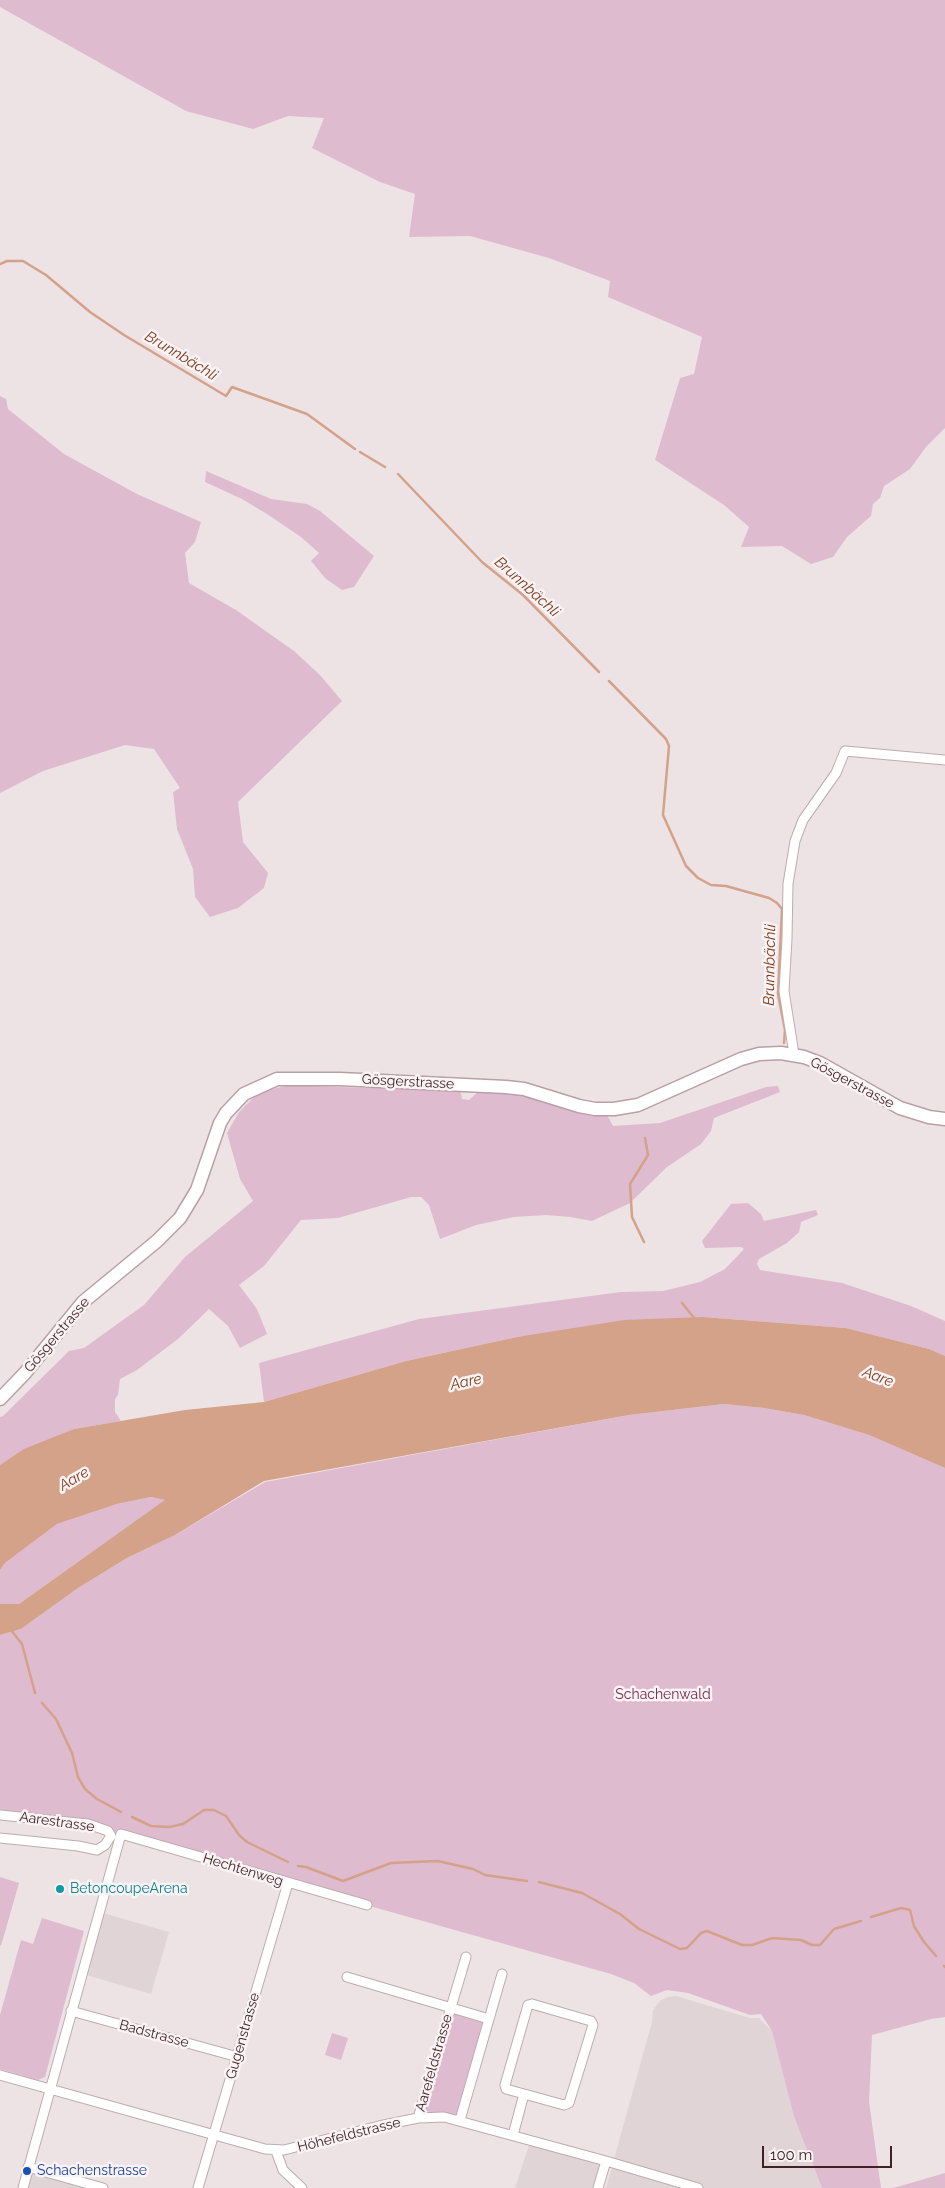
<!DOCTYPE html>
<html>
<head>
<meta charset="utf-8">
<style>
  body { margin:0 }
  #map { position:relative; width:945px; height:2188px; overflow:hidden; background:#ede3e5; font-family:Raleway,sans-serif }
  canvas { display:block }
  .scale { position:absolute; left:762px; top:2146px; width:130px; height:22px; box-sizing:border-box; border:2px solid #3f2224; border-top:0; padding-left:6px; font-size:15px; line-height:18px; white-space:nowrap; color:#3f2224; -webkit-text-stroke:4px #f9f3f5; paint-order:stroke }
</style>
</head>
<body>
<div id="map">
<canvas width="945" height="2188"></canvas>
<div class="scale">100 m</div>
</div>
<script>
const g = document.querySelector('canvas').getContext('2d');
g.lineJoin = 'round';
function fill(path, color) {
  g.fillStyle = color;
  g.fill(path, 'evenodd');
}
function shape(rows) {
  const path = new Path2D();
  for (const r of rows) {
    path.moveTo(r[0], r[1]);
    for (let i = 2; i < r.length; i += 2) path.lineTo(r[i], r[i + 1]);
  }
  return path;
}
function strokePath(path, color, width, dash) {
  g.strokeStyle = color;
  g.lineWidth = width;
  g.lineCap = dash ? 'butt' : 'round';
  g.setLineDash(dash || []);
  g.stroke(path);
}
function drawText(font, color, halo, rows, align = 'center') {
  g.font = font + ' Raleway,sans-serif';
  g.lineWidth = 5;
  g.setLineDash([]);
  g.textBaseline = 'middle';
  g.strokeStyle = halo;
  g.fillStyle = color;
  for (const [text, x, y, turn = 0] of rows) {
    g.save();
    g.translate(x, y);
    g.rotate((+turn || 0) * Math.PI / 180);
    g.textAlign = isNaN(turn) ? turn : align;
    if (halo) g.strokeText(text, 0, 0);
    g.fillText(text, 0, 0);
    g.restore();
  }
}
fill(shape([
  [103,1913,169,1932,151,1994,83,1974],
  [676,1996,750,2018,759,2018,772,2031,794,2117,822,2188,606,2188,652,2022,653,2010,661,2000,668,1997],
  [529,2145,600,2164,593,2188,515,2188],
  [32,2171,83,2188,27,2188]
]), '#e1d4d7');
fill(shape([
  [0,0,945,0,945,428,926,447,910,469,884,486,880,498,873,504,871,516,847,537,833,557,811,564,782,546,741,547,749,527,724,505,655,460,680,378,694,374,702,337,608,297,610,281,549,258,470,236,409,237,415,194,380,182,312,148,324,118,288,116,253,129,186,111,0,7],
  [0,396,6,399,8,409,64,454,137,494,201,522,195,542,185,553,189,583,236,610,294,651,320,675,342,701,238,802,243,842,268,873,264,888,238,908,210,917,195,897,193,869,177,829,173,792,180,788,154,749,125,745,43,771,0,793],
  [206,471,271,499,307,504,320,511,374,556,354,587,342,590,326,579,311,561,319,553,301,537,267,514,242,499,205,482],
  [291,1085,365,1088,389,1086,460,1088,462,1099,469,1100,481,1089,510,1092,607,1115,613,1126,660,1123,766,1087,778,1086,780,1092,714,1118,711,1131,701,1144,667,1167,630,1203,592,1221,570,1217,546,1215,514,1217,476,1225,440,1239,429,1205,421,1197,411,1197,338,1218,301,1220,264,1266,239,1285,257,1309,267,1334,240,1348,228,1326,209,1309,178,1339,137,1370,120,1379,118,1395,115,1399,115,1412,121,1421,74,1429,44,1442,0,1465,0,1417,3,1416,69,1351,84,1348,144,1305,185,1257,253,1201,240,1179,227,1133,239,1112,254,1097,271,1089],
  [748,1203,761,1214,764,1221,816,1210,818,1215,801,1222,799,1232,787,1243,759,1259,757,1264,760,1270,842,1283,911,1306,945,1321,945,1356,929,1349,846,1328,703,1317,517,1337,406,1361,264,1402,259,1363,419,1319,621,1292,663,1291,700,1282,725,1269,744,1249,741,1247,705,1248,702,1241,731,1204],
  [724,1404,764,1408,804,1415,869,1435,945,1468,945,2017,931,2019,872,2035,869,2102,881,2188,822,2188,794,2117,772,2031,761,2014,750,2015,688,1993,667,1990,651,1996,634,1983,611,1974,288,1883,88,1824,0,1815,0,1635,21,1629,78,1588,127,1558,175,1535,265,1482,629,1415],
  [151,1497,166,1500,19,1604,0,1604,0,1570,5,1563,57,1524,117,1504],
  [0,1877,19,1883,1,1946,0,1945],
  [42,1918,84,1931,45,2077,38,2080,0,2069,0,2015,21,1940,33,1944],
  [452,2011,483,2021,459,2115,423,2111],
  [332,2033,348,2038,341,2060,325,2055],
  [945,2173,945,2188,891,2188,897,2187]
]), '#dfbbcf');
fill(shape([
  [703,1317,846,1328,929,1349,945,1356,945,1468,869,1435,804,1415,764,1408,724,1404,629,1415,264,1481,175,1535,127,1558,78,1588,21,1629,0,1635,0,1604,19,1604,165,1500,151,1497,117,1504,57,1524,5,1563,0,1570,0,1465,24,1449,74,1429,185,1410,264,1402,406,1361,517,1337,624,1320]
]), '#d4a189');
strokePath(shape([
  [0,264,7,261,23,261,46,275,90,312,124,335,226,396,232,387,307,414,355,449],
  [360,452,385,467],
  [398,474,482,562,523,595,599,672],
  [609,681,666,739,669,746,663,815,686,866,698,878,711,885,726,886,769,898,777,903,782,909,778,994,785,1030,784,1043],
  [644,1242,632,1217,630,1184,648,1155,645,1138],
  [682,1303,695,1319],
  [11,1630,22,1644,35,1693],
  [42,1703,56,1719,72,1753,78,1777,85,1789,97,1799,121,1812],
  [132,1817,151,1826,169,1827,183,1824,204,1810,214,1810,226,1816,239,1835,247,1842,288,1862],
  [298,1866,306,1867,343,1881,391,1863,438,1861,473,1869,485,1875,527,1881],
  [539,1882,582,1893,620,1914,639,1929,680,1949,687,1948,701,1933,707,1931,742,1945,752,1945,772,1938,801,1940,812,1945,820,1945,834,1929,861,1921],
  [871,1917,901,1908,910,1910,914,1926,924,1942,936,1956],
  [944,1966,945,1967]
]), '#d4a189', 2.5);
const street = shape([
  [794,1054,784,991,787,939,788,884,795,841,803,820,836,773,845,751,945,760],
  [0,1815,88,1824,108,1831,111,1836,105,1845,97,1850,78,1846,0,1838],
  [347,1977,489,2019],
  [532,2004,591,2021,593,2025,569,2103,564,2105,506,2089,505,2085,528,2005,532,2004],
  [71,2011,238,2057],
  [0,2075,265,2149,284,2150,379,2126,418,2118,444,2117,606,2161,698,2188],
  [418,2118,466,1957],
  [460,2120,502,1974],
  [513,2135,524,2094],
  [276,2151,283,2170,302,2188],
  [28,2167,103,2188],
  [23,2188,121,1834,367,1905],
  [198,2188,288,1883],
  [598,2188,606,2161]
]);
const secondary = shape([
  [0,1399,25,1373,83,1302,157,1241,180,1218,197,1190,220,1123,226,1113,244,1094,277,1079,340,1079,506,1087,524,1089,579,1106,595,1109,614,1109,638,1105,741,1059,759,1054,781,1053,804,1057,820,1063,900,1108,929,1117,945,1119]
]);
strokePath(street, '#bcadaf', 11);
strokePath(secondary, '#b9a0a5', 15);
strokePath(street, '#fff', 9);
strokePath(secondary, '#fff', 12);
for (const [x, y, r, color] of [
  [60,1889,5,"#0f9aa8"],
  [27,2171,5,"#1a4fb4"]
]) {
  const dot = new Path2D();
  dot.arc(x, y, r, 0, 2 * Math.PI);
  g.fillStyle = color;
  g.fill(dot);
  strokePath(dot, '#f9f3f5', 2);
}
drawText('14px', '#3f2224', '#f9f3f5', [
  ["Gösgerstrasse",408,1082,3],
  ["Gösgerstrasse",852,1083,28],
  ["Gösgerstrasse",57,1335,-50],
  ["Aarestrasse",57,1822,8],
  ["Hechtenweg",243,1870,17],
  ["Badstrasse",154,2034,15],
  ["Gugenstrasse",243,2036,-74],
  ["Aarefeldstrasse",434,2063,-74],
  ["Höhefeldstrasse",349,2135,-14]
]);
drawText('14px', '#772a4c', '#f9f3f5', [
  ["Schachenwald",663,1695]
]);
drawText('14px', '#0d838f', '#f9f3f5', [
  ["BetoncoupeArena",70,1889]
], 'left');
drawText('14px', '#164399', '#f9f3f5', [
  ["Schachenstrasse",37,2171]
], 'left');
drawText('italic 15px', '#7d3c19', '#f9f3f5', [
  ["Brunnbächli",181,356,31],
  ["Brunnbächli",527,587,42],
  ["Brunnbächli",770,965,-89],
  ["Aare",878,1377,21],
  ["Aare",466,1382,-12],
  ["Aare",74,1479,-31]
]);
</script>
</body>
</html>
